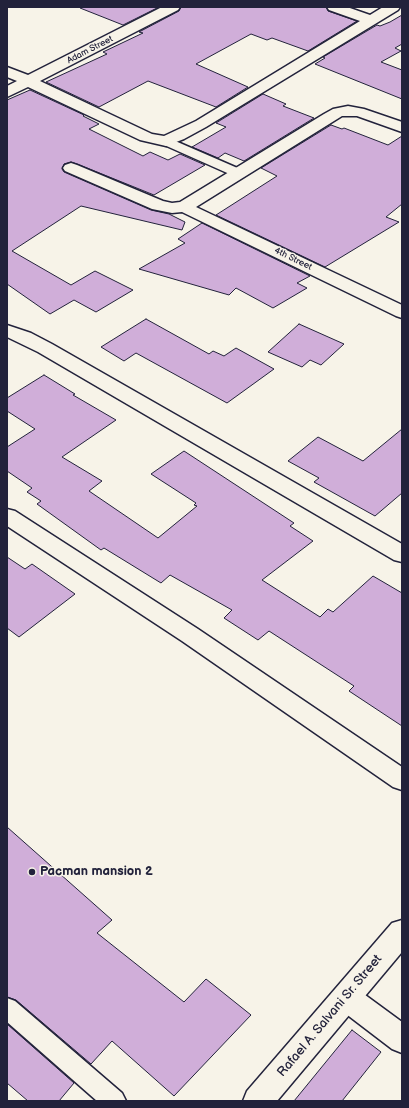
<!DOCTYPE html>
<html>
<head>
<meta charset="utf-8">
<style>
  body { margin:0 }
  #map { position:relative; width:409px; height:1108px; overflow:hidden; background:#f7f3e8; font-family:"Balsamiq Sans",sans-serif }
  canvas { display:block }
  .frame { position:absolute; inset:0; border:8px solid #22223b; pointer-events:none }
</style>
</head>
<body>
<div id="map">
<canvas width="409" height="1108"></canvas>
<div class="frame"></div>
</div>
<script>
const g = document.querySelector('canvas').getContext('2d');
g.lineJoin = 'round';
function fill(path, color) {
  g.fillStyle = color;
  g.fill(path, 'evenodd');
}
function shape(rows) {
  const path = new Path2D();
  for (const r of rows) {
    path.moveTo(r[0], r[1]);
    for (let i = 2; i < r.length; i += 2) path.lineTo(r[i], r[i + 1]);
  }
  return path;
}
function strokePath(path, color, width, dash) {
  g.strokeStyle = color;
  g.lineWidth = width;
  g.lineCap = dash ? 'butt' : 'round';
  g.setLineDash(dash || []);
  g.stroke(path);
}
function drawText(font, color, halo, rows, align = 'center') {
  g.font = font + ' "Balsamiq Sans",sans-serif';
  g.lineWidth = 3;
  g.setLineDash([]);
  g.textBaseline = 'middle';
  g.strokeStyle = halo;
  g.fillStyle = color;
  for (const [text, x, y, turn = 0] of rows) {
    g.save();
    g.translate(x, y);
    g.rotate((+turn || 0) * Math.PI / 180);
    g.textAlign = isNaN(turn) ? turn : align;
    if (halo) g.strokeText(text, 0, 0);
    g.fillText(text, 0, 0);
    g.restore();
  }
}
const building = shape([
  [80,7,159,7,123,25,80,8,80,7],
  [181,7,326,7,328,11,357,21,308,51,272,38,267,40,251,34,196,64,248,87,216,107,148,81,99,107,46,82,107,54,103,52,143,33,139,32,179,11,181,7],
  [402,15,402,44,395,48,401,51,381,62,402,70,402,99,315,64,325,58,323,57,377,25,380,26,390,22,402,15],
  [30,90,84,115,83,116,99,124,89,129,143,156,150,152,168,160,180,154,205,165,154,195,77,164,71,162,64,164,62,169,64,172,151,210,169,214,185,222,182,230,81,206,12,251,71,285,95,271,133,290,96,312,74,300,50,314,7,284,7,100,30,90],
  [263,94,286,104,283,106,314,118,244,161,225,153,218,158,192,147,226,127,216,123,263,94],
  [331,125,342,129,344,128,388,145,402,136,402,204,386,217,399,222,325,267,216,215,277,176,261,168,331,125],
  [202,223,310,276,297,283,307,288,273,308,236,288,229,295,139,269,185,243,178,239,202,223],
  [146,319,209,354,213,351,224,356,236,348,274,369,227,403,136,353,124,361,101,347,146,319],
  [299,324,344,344,321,365,310,360,302,367,268,352,299,324],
  [44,375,75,394,73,395,116,420,62,457,102,481,89,491,158,538,197,506,194,505,196,503,151,474,184,451,294,523,290,526,313,541,262,580,320,617,328,609,333,612,373,576,402,593,402,726,349,691,354,686,269,631,258,640,224,618,232,610,170,575,161,583,104,548,101,550,37,504,41,501,27,492,32,488,7,471,7,447,35,429,7,411,7,398,44,375],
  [402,429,402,493,375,516,314,482,319,478,288,461,318,437,363,461,402,429],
  [7,557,25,569,32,564,75,594,19,637,7,628,7,557],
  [7,827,112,920,97,933,184,1002,206,979,251,1015,174,1096,112,1041,91,1064,16,1000,7,997,7,827],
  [7,1024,74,1083,59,1101,28,1101,7,1083,7,1024],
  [352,1030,381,1052,342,1101,294,1101,352,1030]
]);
fill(building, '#d0aed9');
strokePath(building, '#22223b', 1);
const lane = shape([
  [166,137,242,170,244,173,242,176,234,176,162,144,160,141,162,138,166,137],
  [7,998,15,1001,122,1093,126,1101,97,1101,7,1022,7,998]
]);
const street = shape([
  [162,7,180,7,178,10,40,81,152,134,164,136,196,121,360,21,329,10,327,7,347,7,370,15,383,7,400,7,398,10,206,127,184,139,166,146,140,140,28,87,7,97,7,86,17,81,7,77,7,67,28,75,162,7],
  [348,106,364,109,402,122,402,132,357,116,342,116,196,207,402,305,402,318,396,316,182,212,172,213,152,209,65,171,63,168,65,165,71,163,77,165,163,201,172,203,180,202,324,114,333,109,348,106],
  [7,325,31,333,52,344,402,544,402,562,394,560,38,352,7,337,7,325],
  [7,509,15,511,198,629,402,767,402,790,393,787,182,641,7,526,7,509],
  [347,985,357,989,402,1022,402,1053,392,1049,337,1007,333,998,337,989,347,985]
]);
const secondary = shape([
  [402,920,402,952,277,1101,243,1101,247,1091,392,923,402,920]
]);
strokePath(lane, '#22223b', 3);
strokePath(street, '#22223b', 3);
strokePath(secondary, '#22223b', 3);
fill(lane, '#f7f3e8');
fill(street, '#f7f3e8');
fill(secondary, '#f7f3e8');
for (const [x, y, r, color] of [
  [32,872,4,"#22223b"]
]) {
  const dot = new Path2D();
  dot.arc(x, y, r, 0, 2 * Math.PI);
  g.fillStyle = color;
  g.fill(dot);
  strokePath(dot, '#f7f3e8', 1.5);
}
drawText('9px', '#22223b', '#f7f3e8', [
  ["Adam Street",90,50,-27],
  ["4th Street",293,259,26]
]);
drawText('bold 13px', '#22223b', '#f7f3e8', [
  ["Pacman mansion 2",40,872]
], 'left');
drawText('13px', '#22223b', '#f7f3e8', [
  ["Rafael A. Salvani Sr. Street",330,1016,-50]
]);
</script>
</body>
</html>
